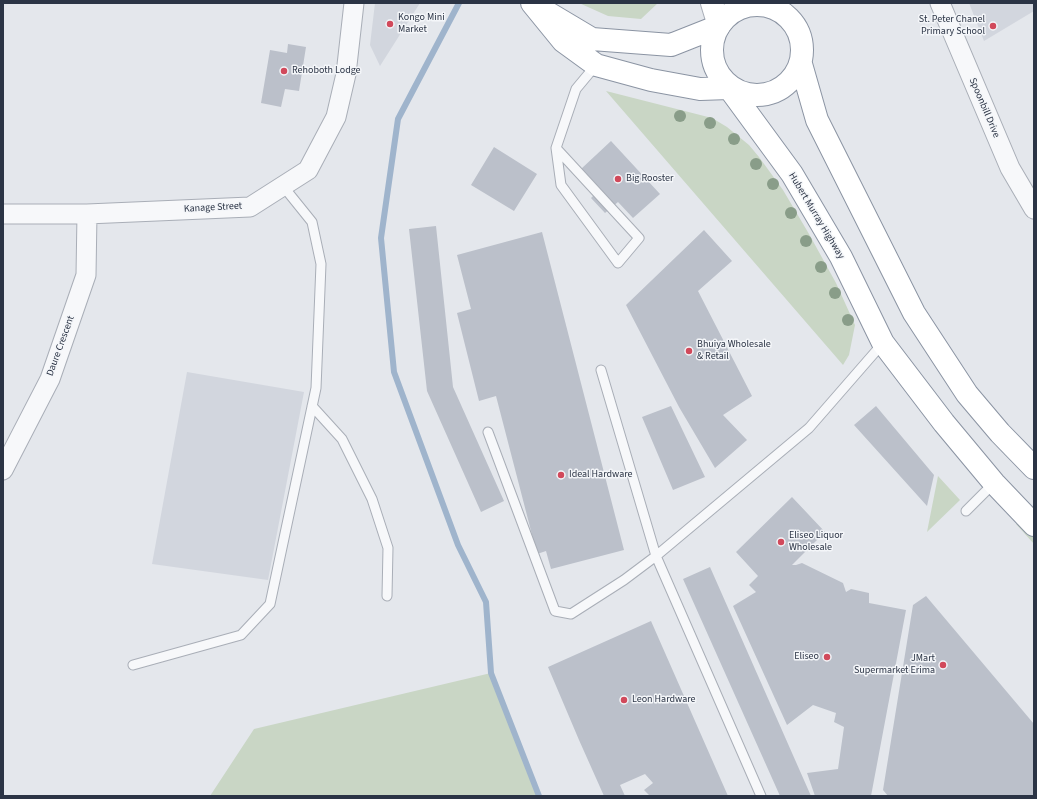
<!DOCTYPE html>
<html>
<head>
<meta charset="utf-8">
<style>
  body { margin:0 }
  #map { position:relative; width:1037px; height:799px; overflow:hidden; background:#e4e7ec; font-family:"Source Sans 3",sans-serif }
  canvas { display:block }
  .frame { position:absolute; inset:0; border:4px solid #2b3445; pointer-events:none }
</style>
</head>
<body>
<div id="map">
<canvas width="1037" height="799"></canvas>
<div class="frame"></div>
</div>
<script>
const g = document.querySelector('canvas').getContext('2d');
g.lineJoin = 'round';
function fill(path, color) {
  g.fillStyle = color;
  g.fill(path, 'evenodd');
}
function shape(rows) {
  const path = new Path2D();
  for (const r of rows) {
    if (r.length === 3) {
      path.moveTo(r[0] + r[2], r[1]);
      path.arc(r[0], r[1], r[2], 0, 2 * Math.PI);
      continue;
    }
    path.moveTo(r[0], r[1]);
    for (let i = 2; i < r.length; i += 2) path.lineTo(r[i], r[i + 1]);
  }
  return path;
}
function strokePath(path, color, width, dash) {
  g.strokeStyle = color;
  g.lineWidth = width;
  g.lineCap = dash ? 'butt' : 'round';
  g.setLineDash(dash || []);
  g.stroke(path);
}
function drawText(font, color, halo, rows, align = 'center') {
  g.font = font + ' "Source Sans 3",sans-serif';
  g.lineWidth = 3;
  g.setLineDash([]);
  g.textBaseline = 'middle';
  g.strokeStyle = halo;
  g.fillStyle = color;
  for (const [text, x, y, turn = 0] of rows) {
    g.save();
    g.translate(x, y);
    g.rotate((+turn || 0) * Math.PI / 180);
    g.textAlign = isNaN(turn) ? turn : align;
    if (halo) g.strokeText(text, 0, 0);
    g.fillText(text, 0, 0);
    g.restore();
  }
}
fill(shape([
  [375,3,420,3,380,66,370,45],
  [969,3,1034,3,1034,11,984,41],
  [187,372,304,392,268,580,152,564]
]), '#d2d6de');
fill(shape([
  [579,3,658,3,641,19,608,16],
  [606,91,712,118,727,127,749,145,759,157,783,190,809,234,836,283,855,325,849,355,843,365],
  [938,476,960,500,927,532],
  [1016,524,1023,524,1034,536,1034,544],
  [491,673,539,796,210,796,254,729]
]), '#c9d6c5');
strokePath(shape([
  [459,3,398,119,381,238,394,372,458,545,486,602,491,673,539,796]
]), '#9fb4cc', 6);
fill(shape([
  [288,44,306,47,299,91,285,89,281,107,261,103,270,50,287,53],
  [611,141,660,194,633,218,618,202,605,213,591,198,600,189,581,169],
  [494,147,537,174,514,211,471,185],
  [436,226,453,387,504,501,481,512,427,391,409,229],
  [704,230,732,261,698,291,752,396,723,415,747,440,715,468,679,407,626,305],
  [542,232,624,550,551,569,546,551,537,554,496,396,479,401,457,313,471,309,457,255],
  [671,406,705,477,673,490,642,417],
  [876,406,934,475,927,506,854,425],
  [792,497,825,532,792,565,796,565,802,563,843,583,846,592,851,589,869,593,869,603,906,610,871,796,815,796,807,773,838,769,844,727,834,722,836,713,813,705,787,725,733,606,756,592,749,585,758,576,736,552],
  [710,567,811,796,780,796,683,579],
  [926,596,1034,724,1034,796,888,796,883,790,913,605],
  [651,621,728,796,650,796,644,790,653,783,645,774,620,785,625,796,604,796,579,740,548,667]
]), '#bbc0ca');
const lane = shape([
  [556,148,639,238,618,263,561,185,556,148,576,89,596,65],
  [601,370,656,556,761,796],
  [312,406,342,439,372,499,388,548,387,596],
  [488,432,555,611,571,614,624,580,656,556,809,428,883,343],
  [966,511,994,483],
  [133,665,241,635,270,604,316,388,321,264,312,222,283,186]
]);
const street = shape([
  [940,3,1010,168,1034,209],
  [3,214,87,214,250,207,308,170,336,117,346,74,354,3],
  [3,470,50,379,86,275,87,214]
]);
const secondary = shape([
  [712,3,719,26],
  [777,3,779,10]
]);
const highway = shape([
  [532,3,563,41,596,65,651,80,700,89,729,88,792,174,841,257,883,343,944,423,994,483,1034,525],
  [757,50,45],
  [545,11,592,39,671,45,719,26],
  [801,64,817,120,914,313,967,394,1000,433,1034,468]
]);
strokePath(lane, '#a9aeb7', 11);
strokePath(street, '#a9aeb7', 21);
strokePath(secondary, '#a9aeb7', 24);
strokePath(highway, '#8b94a3', 24);
strokePath(lane, '#f7f8fa', 9);
strokePath(street, '#f7f8fa', 19);
strokePath(secondary, '#fff', 22);
strokePath(highway, '#fff', 22);
g.fillStyle = '#899d89';
for (const [x, y] of [
  [680,116],
  [710,123],
  [734,139],
  [756,164],
  [773,184],
  [791,213],
  [806,241],
  [821,267],
  [835,293],
  [848,320]
]) {
  g.beginPath();
  g.arc(x, y, 6, 0, 2 * Math.PI);
  g.fill();
}
for (const [x, y, r, color] of [
  [390,24,4,"#d1495b"],
  [993,26,4,"#d1495b"],
  [284,71,4,"#d1495b"],
  [618,179,4,"#d1495b"],
  [689,351,4,"#d1495b"],
  [561,475,4,"#d1495b"],
  [781,542,4,"#d1495b"],
  [827,657,4,"#d1495b"],
  [943,665,4,"#d1495b"],
  [624,700,4,"#d1495b"]
]) {
  const dot = new Path2D();
  dot.arc(x, y, r, 0, 2 * Math.PI);
  g.fillStyle = color;
  g.fill(dot);
  strokePath(dot, '#f4f6f9', 1.5);
}
drawText('10px', '#2b3445', '#f4f6f9', [
  ["Kongo Mini",398,18],
  ["Market",398,30],
  ["St. Peter Chanel",985,20,"right"],
  ["Primary School",985,32,"right"],
  ["Rehoboth Lodge",292,71],
  ["Big Rooster",626,179],
  ["Bhuiya Wholesale",697,345],
  ["& Retail",697,357],
  ["Ideal Hardware",569,475],
  ["Eliseo Liquor",789,536],
  ["Wholesale",789,548],
  ["Eliseo",819,657,"right"],
  ["JMart",935,659,"right"],
  ["Supermarket Erima",935,671,"right"],
  ["Leon Hardware",632,700]
], 'left');
drawText('10px', '#2b3445', '#f4f6f9', [
  ["Spoonbill Drive",984,108,67],
  ["Kanage Street",213,208,-3],
  ["Hubert Murray Highway",816,216,59],
  ["Daure Crescent",61,346,-70]
]);
</script>
</body>
</html>
